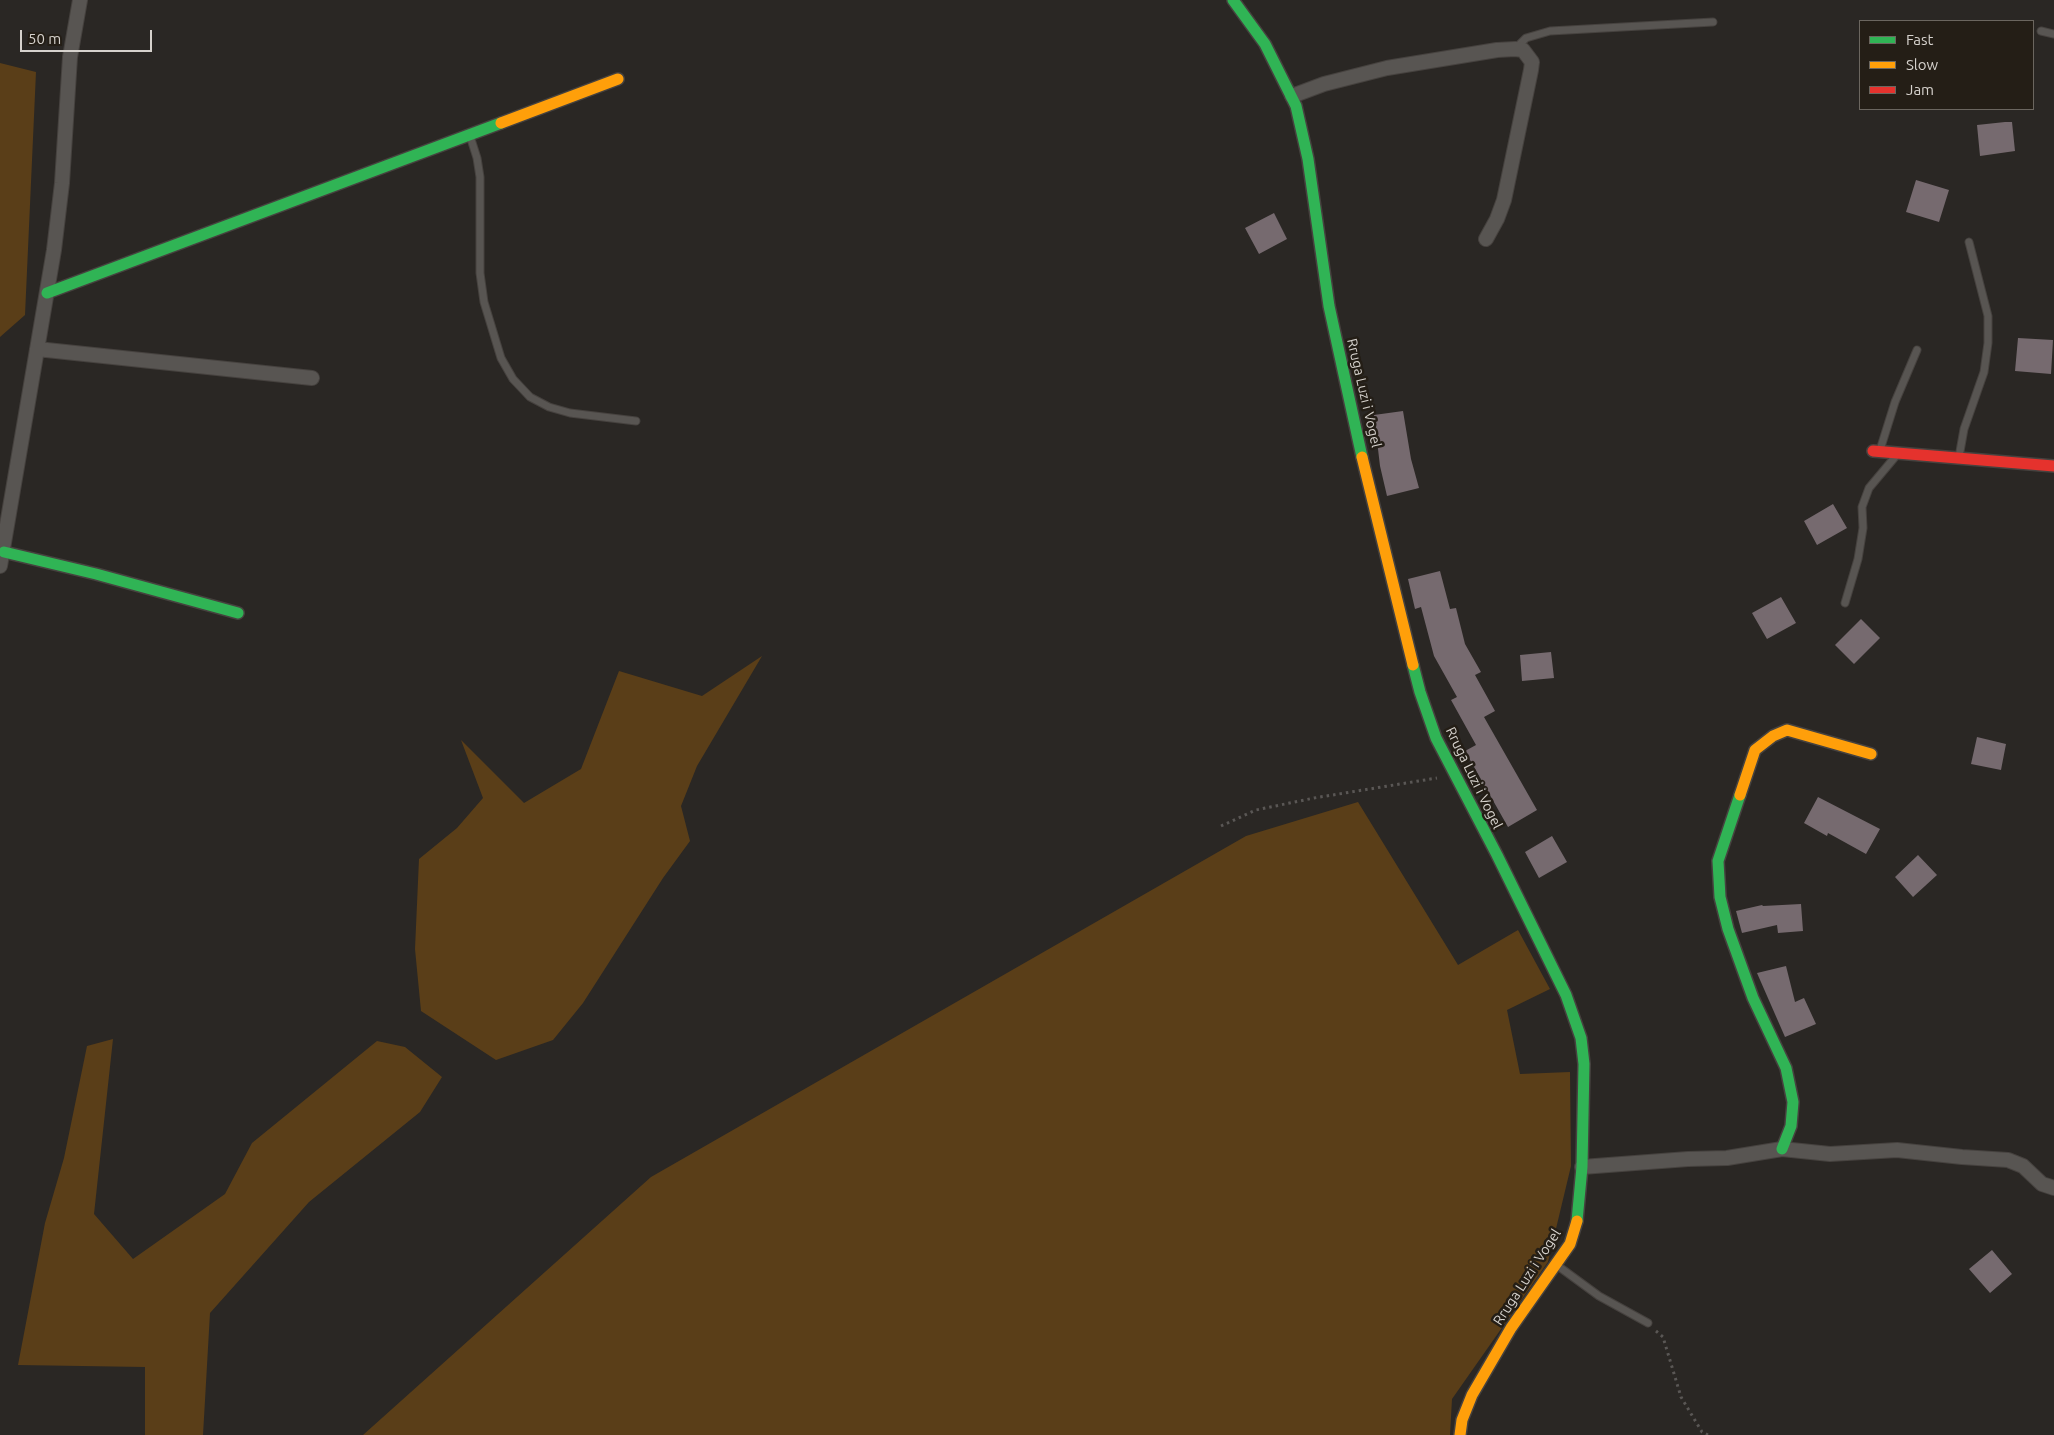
<!DOCTYPE html>
<html>
<head>
<meta charset="utf-8">
<style>
  body { margin:0 }
  #map { position:relative; width:2054px; height:1435px; overflow:hidden; background:#2a2724; font-family:Ubuntu,sans-serif }
  canvas { display:block }
  .legend { position:absolute; left:1859px; top:20px; width:175px; height:90px; box-sizing:border-box; background:#241e16; border:1px solid #6b665f; margin:0; padding:6px 9px; list-style:none; font-size:15px; color:#d6d2cd }
  .legend li { display:flex; align-items:center; gap:10px; height:25px }
  .legend b { width:25px; border:1px solid #6b665f }
  .scale { position:absolute; left:20px; top:30px; width:132px; height:22px; box-sizing:border-box; border:2px solid #d6d2cd; border-top:0; padding-left:6px; font-size:15px; line-height:18px; white-space:nowrap; color:#d6d2cd; -webkit-text-stroke:4px #241e16; paint-order:stroke }
</style>
</head>
<body>
<div id="map">
<canvas width="2054" height="1435"></canvas>
<ul class="legend">
<li><b style="height:6px;background:#30b455"></b>Fast</li>
<li><b style="height:6px;background:#ff9f0a"></b>Slow</li>
<li><b style="height:6px;background:#e5322d"></b>Jam</li>
</ul>
<div class="scale">50 m</div>
</div>
<script>
const g = document.querySelector('canvas').getContext('2d');
g.lineJoin = 'round';
function fill(path, color) {
  g.fillStyle = color;
  g.fill(path, 'evenodd');
}
function shape(rows) {
  const path = new Path2D();
  for (const r of rows) {
    path.moveTo(r[0], r[1]);
    for (let i = 2; i < r.length; i += 2) path.lineTo(r[i], r[i + 1]);
  }
  return path;
}
function strokePath(path, color, width, dash) {
  g.strokeStyle = color;
  g.lineWidth = width;
  g.lineCap = dash ? 'butt' : 'round';
  g.setLineDash(dash || []);
  g.stroke(path);
}
function drawText(font, color, halo, rows, align = 'center') {
  g.font = font + ' Ubuntu,sans-serif';
  g.lineWidth = 5;
  g.setLineDash([]);
  g.textBaseline = 'middle';
  g.strokeStyle = halo;
  g.fillStyle = color;
  for (const [text, x, y, turn = 0] of rows) {
    g.save();
    g.translate(x, y);
    g.rotate((+turn || 0) * Math.PI / 180);
    g.textAlign = isNaN(turn) ? turn : align;
    if (halo) g.strokeText(text, 0, 0);
    g.fillText(text, 0, 0);
    g.restore();
  }
}
fill(shape([
  [0,63,36,72,25,315,0,337],
  [762,656,697,766,681,806,690,841,663,878,583,1003,553,1040,496,1060,421,1011,415,949,419,859,457,828,483,798,461,740,524,803,581,769,619,671,702,696],
  [1358,802,1458,965,1518,930,1550,989,1507,1010,1520,1074,1570,1072,1571,1166,1548,1262,1452,1399,1450,1435,363,1435,651,1177,1246,836],
  [113,1039,94,1214,133,1259,225,1194,252,1143,377,1041,405,1047,442,1077,420,1112,309,1202,210,1313,203,1435,145,1435,145,1367,18,1365,45,1223,64,1158,87,1046]
]), '#5a3e18');
fill(shape([
  [2005,122,2012,122,2015,151,1980,156,1977,125],
  [1916,180,1949,190,1939,222,1906,212],
  [1274,213,1287,239,1259,254,1245,228],
  [2018,338,2053,340,2051,374,2015,371],
  [1403,411,1411,459,1419,488,1387,496,1380,466,1374,415],
  [1833,504,1847,528,1817,545,1804,521],
  [1440,571,1450,609,1456,608,1465,644,1481,672,1475,675,1495,711,1484,717,1537,810,1508,827,1465,751,1476,745,1451,700,1457,697,1434,656,1421,607,1415,609,1408,579],
  [1781,597,1796,623,1767,639,1752,613],
  [1861,619,1880,638,1854,664,1835,645],
  [1551,652,1554,678,1522,681,1520,655],
  [1977,737,2006,744,2001,770,1971,764],
  [1818,797,1880,829,1866,854,1828,833,1827,836,1804,823],
  [1552,836,1567,862,1539,878,1525,852],
  [1918,855,1937,875,1913,897,1895,877],
  [1801,904,1803,931,1778,933,1777,925,1742,933,1736,911,1762,905,1763,906],
  [1786,966,1795,1002,1804,998,1816,1024,1785,1037,1757,973],
  [1992,1250,2012,1274,1990,1293,1969,1269]
]), '#766a6f');
const lane = shape([
  [2041,31,2054,34],
  [1515,49,1526,38,1550,31,1713,22],
  [470,136,477,158,480,177,480,273,484,302,501,358,513,379,530,397,549,407,570,413,636,421],
  [1880,450,1895,402,1917,350],
  [1959,457,1964,429,1984,372,1988,343,1988,316,1969,242],
  [1845,603,1858,559,1863,528,1862,507,1869,488,1895,457],
  [1558,1266,1599,1296,1648,1323]
]);
const street = shape([
  [1292,96,1324,84,1387,68,1497,50,1515,49,1523,50,1532,62,1531,70,1504,200,1497,219,1486,239],
  [37,349,312,378],
  [0,566,54,250,62,183,70,57,80,0],
  [1582,1167,1688,1159,1727,1158,1782,1149,1830,1154,1897,1150,1962,1157,2008,1160,2023,1166,2042,1184,2054,1188]
]);
const fast = shape([
  [1233,0,1265,44,1296,106,1308,159,1329,306,1362,457],
  [47,293,501,123],
  [4,552,96,574,238,613],
  [1413,665,1420,692,1436,738,1497,855,1566,995,1581,1038,1584,1064,1582,1167,1577,1221],
  [1740,795,1718,861,1720,897,1728,929,1753,998,1786,1068,1793,1102,1791,1126,1782,1149]
]);
const slow = shape([
  [501,123,618,79],
  [1362,457,1413,665],
  [1740,795,1755,750,1773,736,1787,730,1871,754],
  [1460,1435,1462,1420,1472,1395,1511,1328,1570,1244,1577,1221]
]);
const jam = shape([
  [1873,451,2054,466]
]);
strokePath(lane, '#46423f', 9);
strokePath(street, '#46423f', 16);
strokePath(fast, '#46423f', 14);
strokePath(slow, '#46423f', 14);
strokePath(jam, '#46423f', 14);
strokePath(shape([
  [1221,826,1256,810,1314,798,1437,778],
  [1656,1331,1663,1337,1681,1397,1702,1432,1708,1435]
]), '#5a5755', 3, [2.5, 4]);
strokePath(lane, '#585552', 7);
strokePath(street, '#585552', 14);
strokePath(fast, '#30b455', 11);
strokePath(slow, '#ff9f0a', 11);
strokePath(jam, '#e5322d', 11);
drawText('14px', '#d6d2cd', '#241e16', [
  ["Rruga Luzi i Vogel",1364,393,77],
  ["Rruga Luzi i Vogel",1474,778,64],
  ["Rruga Luzi i Vogel",1527,1277,-57]
]);
</script>
</body>
</html>
